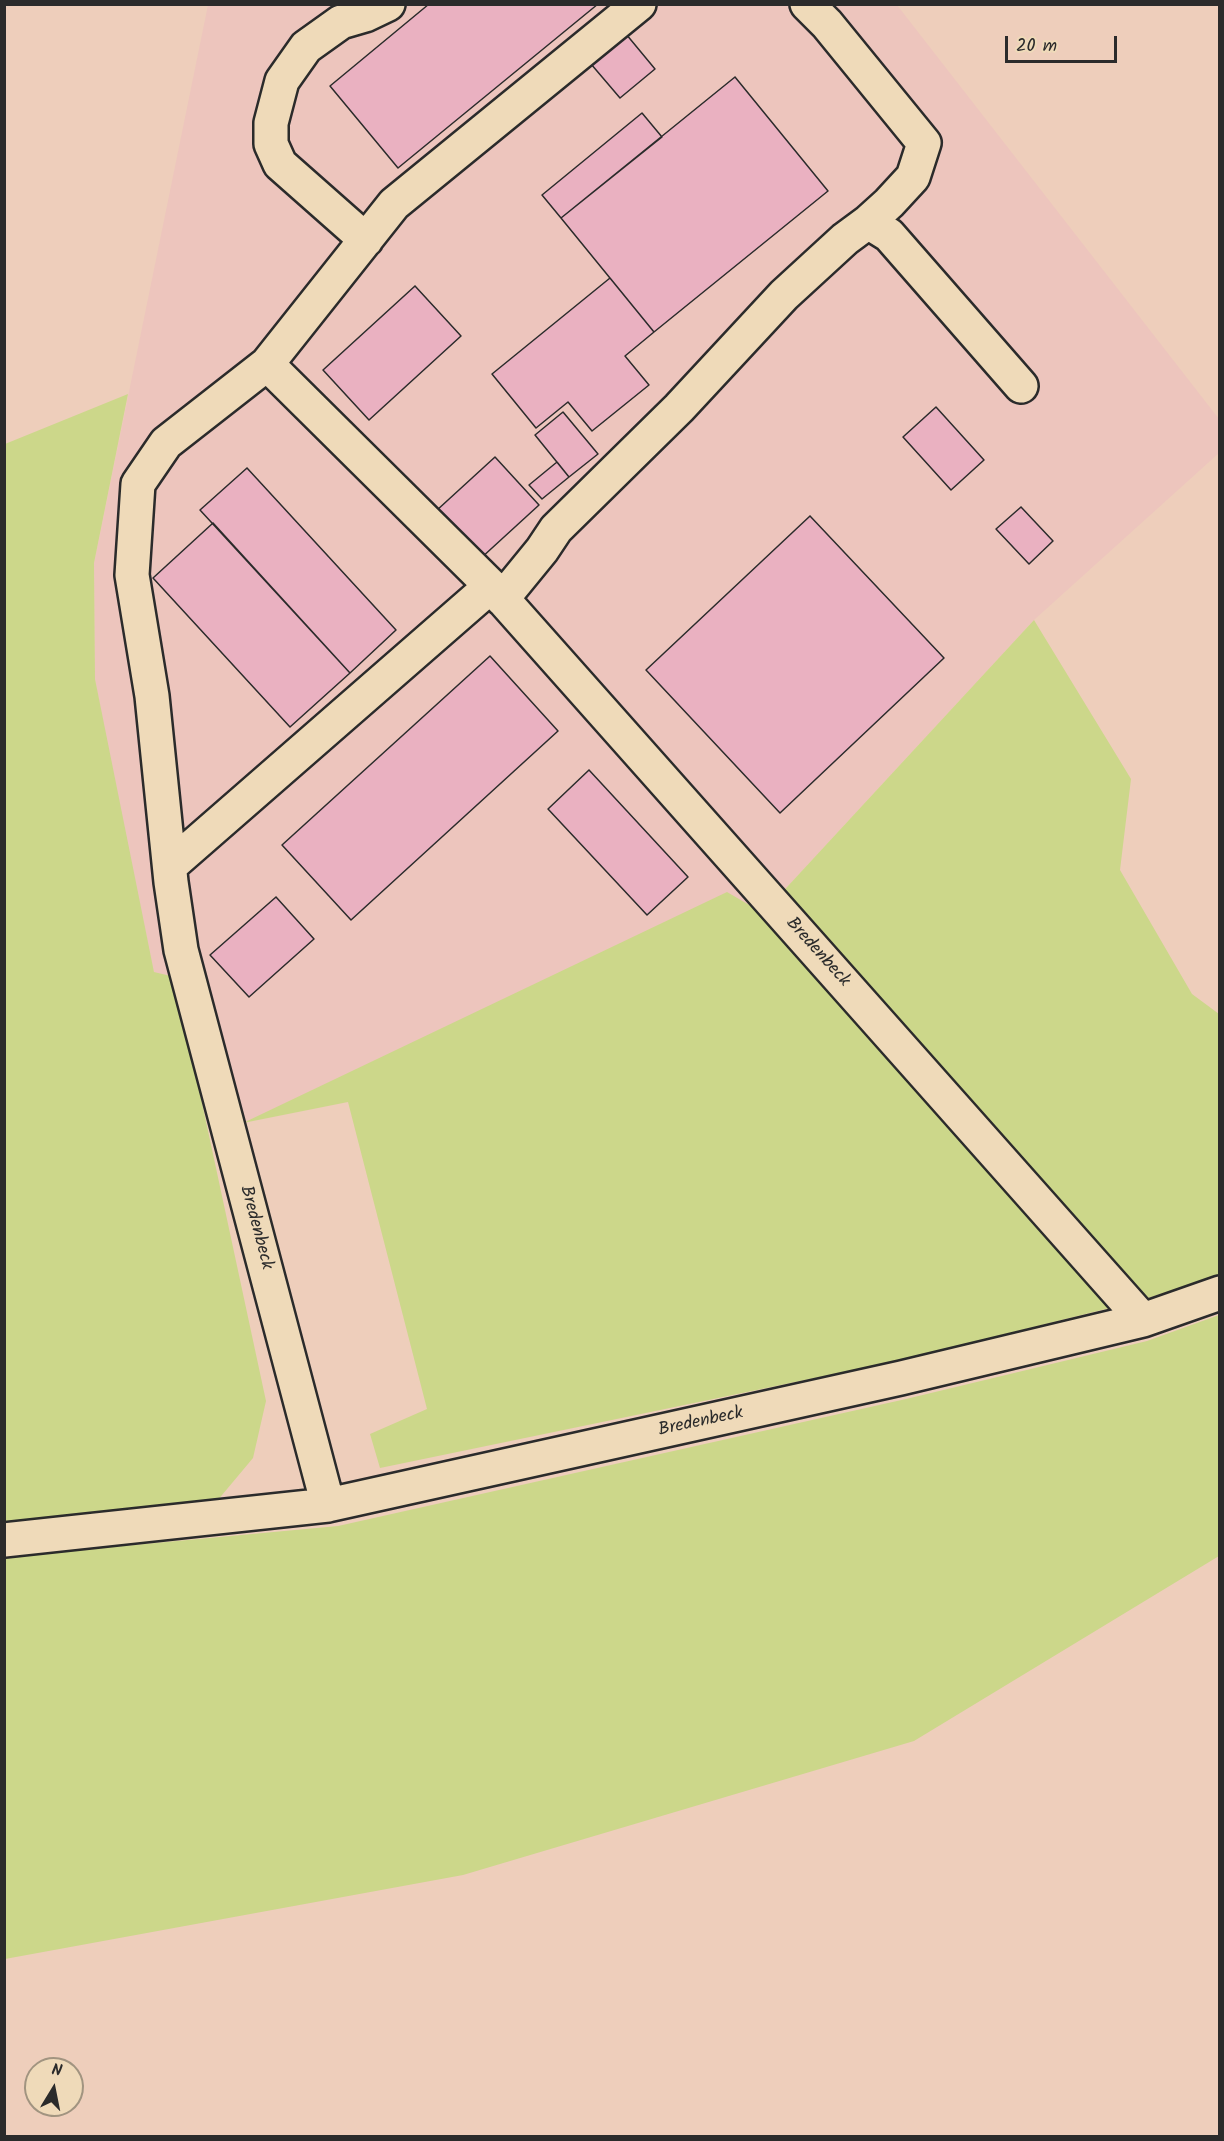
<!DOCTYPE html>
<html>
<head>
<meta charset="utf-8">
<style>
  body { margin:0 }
  #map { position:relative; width:1224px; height:2141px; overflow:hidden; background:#eecebb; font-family:Kalam,sans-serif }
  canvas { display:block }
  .frame { position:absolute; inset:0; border:6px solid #2b2b2b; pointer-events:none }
  .north { position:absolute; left:24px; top:2057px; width:60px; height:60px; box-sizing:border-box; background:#efdab9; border:2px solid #a19480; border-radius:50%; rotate:10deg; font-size:16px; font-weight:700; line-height:24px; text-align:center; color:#2b2b2b }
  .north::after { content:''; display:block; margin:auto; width:21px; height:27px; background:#2b2b2b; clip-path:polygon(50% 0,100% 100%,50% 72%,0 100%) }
  .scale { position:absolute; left:1005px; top:36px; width:112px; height:27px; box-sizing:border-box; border:3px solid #2b2b2b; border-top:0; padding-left:8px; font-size:18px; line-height:21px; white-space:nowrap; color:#2b2b2b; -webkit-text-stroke:4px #efdab9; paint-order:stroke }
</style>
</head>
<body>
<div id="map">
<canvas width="1224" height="2141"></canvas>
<div class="frame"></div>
<div class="north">N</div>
<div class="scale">20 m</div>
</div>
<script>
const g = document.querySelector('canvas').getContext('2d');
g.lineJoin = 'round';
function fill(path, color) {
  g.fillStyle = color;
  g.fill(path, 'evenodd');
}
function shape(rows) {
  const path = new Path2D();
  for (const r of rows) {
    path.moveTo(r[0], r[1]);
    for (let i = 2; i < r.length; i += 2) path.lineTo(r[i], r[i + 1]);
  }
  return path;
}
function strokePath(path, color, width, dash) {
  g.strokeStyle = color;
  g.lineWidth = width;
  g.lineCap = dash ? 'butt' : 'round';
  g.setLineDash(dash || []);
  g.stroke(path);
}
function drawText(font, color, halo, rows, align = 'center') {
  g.font = font + ' Kalam,sans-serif';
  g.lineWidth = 6;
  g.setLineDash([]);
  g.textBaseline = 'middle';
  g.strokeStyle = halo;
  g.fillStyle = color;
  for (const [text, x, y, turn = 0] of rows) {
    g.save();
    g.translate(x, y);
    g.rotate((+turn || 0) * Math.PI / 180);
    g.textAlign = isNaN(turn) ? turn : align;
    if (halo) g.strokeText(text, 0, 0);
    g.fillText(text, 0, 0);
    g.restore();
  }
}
fill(shape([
  [208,5,897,5,1219,419,1219,453,1034,620,763,913,243,1123,209,1130,175,978,154,972,114,783,95,679,94,563]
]), '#edc5bd');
fill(shape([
  [128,394,94,563,95,679,154,972,175,977,266,1401,253,1458,212,1507,5,1527,5,444],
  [1034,620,1131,779,1120,870,1192,994,1219,1014,1219,1276,1138,1301,897,1361,380,1468,370,1434,427,1409,348,1102,243,1123,727,892,763,913],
  [1219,1315,1219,1556,914,1741,463,1875,5,1959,5,1557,338,1526,906,1399,1147,1341]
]), '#ccd78a');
const building = shape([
  [429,4,598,4,398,168,330,86,429,4],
  [626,34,655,69,620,98,591,64,626,34],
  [735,77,828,191,654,332,561,218,735,77],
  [642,113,662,137,561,218,542,195,642,113],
  [610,278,654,332,625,356,649,385,592,431,568,402,536,428,492,374,610,278],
  [415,286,461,336,369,420,323,370,415,286],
  [936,407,984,460,951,490,903,437,936,407],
  [563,412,598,454,569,477,535,435,563,412],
  [495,457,539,505,480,559,436,511,495,457],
  [557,462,569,477,542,499,529,485,557,462],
  [247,468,396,630,350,673,200,510,247,468],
  [1021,507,1053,541,1029,564,996,529,1021,507],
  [810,516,944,658,780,813,646,670,810,516],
  [213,523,350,673,290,727,153,578,213,523],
  [490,656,558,731,351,920,282,845,490,656],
  [589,770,688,877,647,915,548,809,589,770],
  [276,897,314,939,249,997,210,955,276,897]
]);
fill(building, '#eab1c1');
strokePath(building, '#2b2b2b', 1.5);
const minor = shape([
  [807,4,827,24,924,143,913,177,889,203,868,222],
  [366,240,280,164,271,144,271,123,282,81,306,47,341,22,365,15,388,4],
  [267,364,394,204,639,4],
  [502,599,542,550,556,529,679,408,784,295,845,239,868,222,889,235,1021,386],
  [170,866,491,586],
  [328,1505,181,950,171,882,152,696,132,575,138,484,166,443,267,364,491,586,1143,1320],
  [4,1540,328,1505,901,1378,1143,1320,1220,1293]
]);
strokePath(minor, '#2b2b2b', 38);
strokePath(minor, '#efdab9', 33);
drawText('18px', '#2b2b2b', '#efdab9', [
  ["Bredenbeck",817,953,48],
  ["Bredenbeck",255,1228,75],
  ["Bredenbeck",701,1423,-12]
]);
</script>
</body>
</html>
